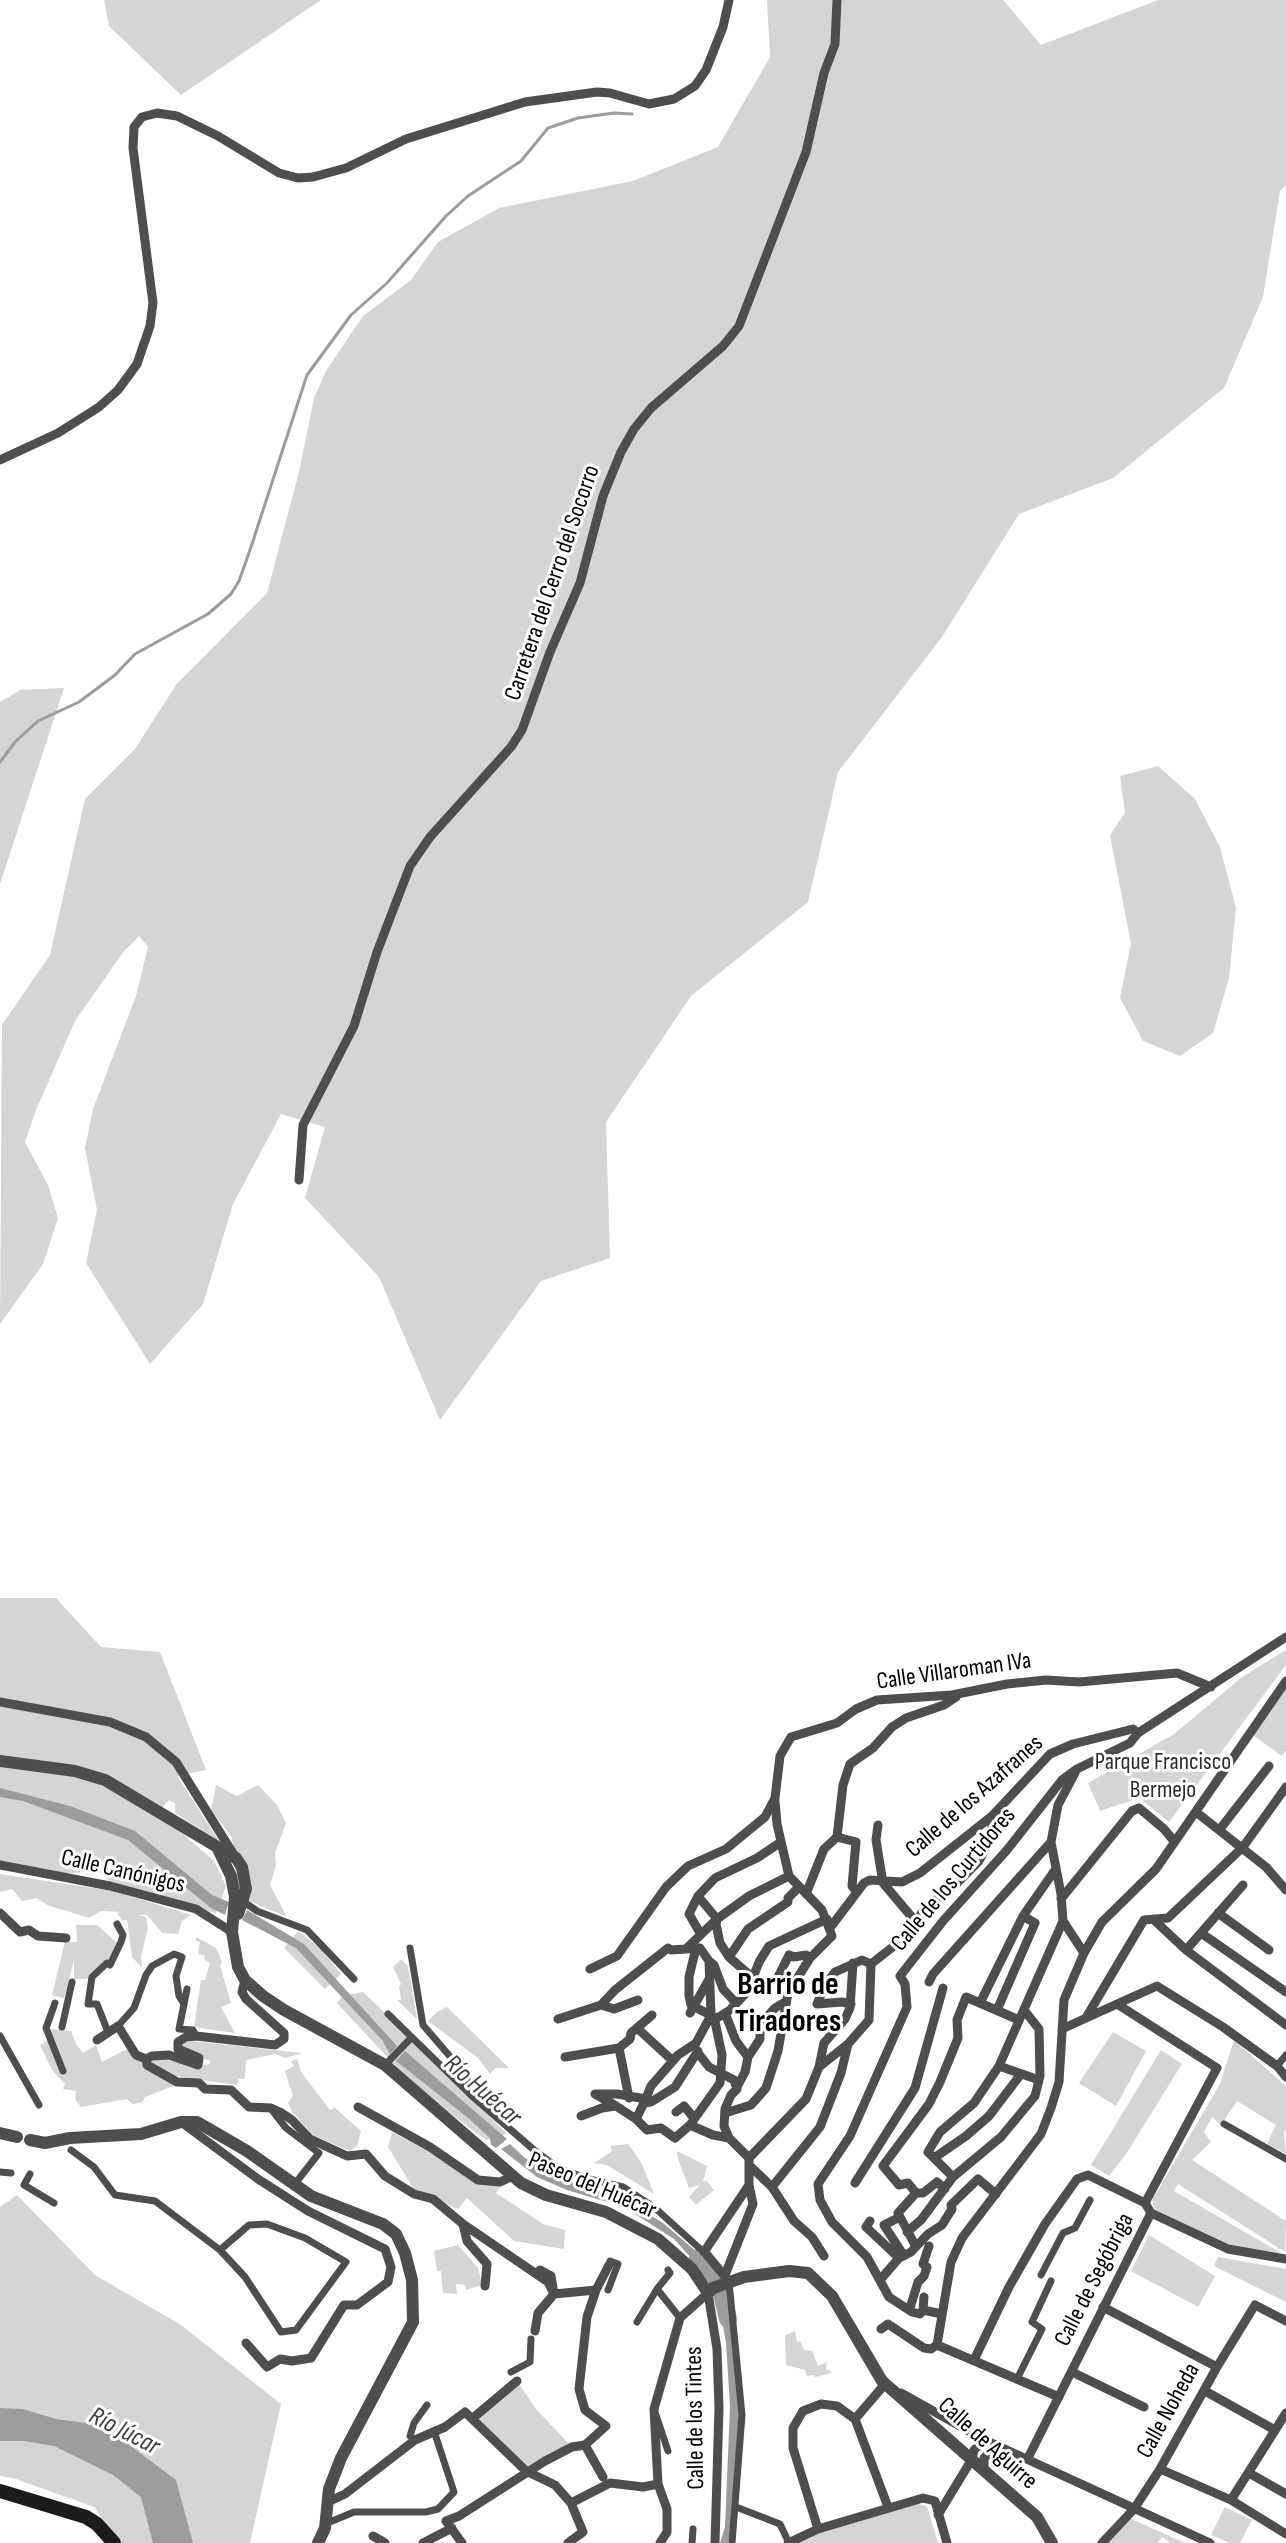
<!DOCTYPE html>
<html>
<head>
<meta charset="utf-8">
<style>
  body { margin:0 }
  canvas { display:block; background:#fff }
</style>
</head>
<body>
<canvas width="1286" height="2543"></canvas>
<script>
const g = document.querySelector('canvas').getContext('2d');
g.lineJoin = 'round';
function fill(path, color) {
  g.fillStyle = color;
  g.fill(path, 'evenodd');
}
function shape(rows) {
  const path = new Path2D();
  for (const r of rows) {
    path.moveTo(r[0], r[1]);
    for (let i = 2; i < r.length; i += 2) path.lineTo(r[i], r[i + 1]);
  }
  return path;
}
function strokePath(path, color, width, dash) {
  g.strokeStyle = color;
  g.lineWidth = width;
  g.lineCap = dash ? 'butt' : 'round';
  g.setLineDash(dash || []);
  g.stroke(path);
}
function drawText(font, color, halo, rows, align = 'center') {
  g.font = font + ' "Sofia Sans Condensed",sans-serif';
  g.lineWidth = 6;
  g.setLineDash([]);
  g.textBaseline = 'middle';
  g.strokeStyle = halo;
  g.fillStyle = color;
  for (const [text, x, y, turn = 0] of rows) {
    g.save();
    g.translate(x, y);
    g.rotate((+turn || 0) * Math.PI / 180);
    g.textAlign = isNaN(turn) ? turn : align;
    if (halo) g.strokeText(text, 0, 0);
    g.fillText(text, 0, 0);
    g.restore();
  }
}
fill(shape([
  [104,0,321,0,181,95,109,26],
  [767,0,1003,0,1041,45,1158,0,1286,0,1286,185,1280,191,1263,297,1224,388,1113,478,1019,514,942,637,838,772,808,902,691,996,606,1122,610,1258,541,1281,440,1420,379,1277,305,1198,325,1127,281,1114,233,1204,203,1304,150,1364,86,1263,97,1210,85,1148,93,1109,136,996,148,947,139,936,124,951,75,1021,36,1110,25,1142,48,1185,58,1218,43,1264,0,1324,2,1025,50,955,85,799,135,749,176,685,267,593,299,472,314,398,326,371,363,316,411,280,438,242,499,208,633,181,718,147,770,57],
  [64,688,0,884,0,702,20,690],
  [1158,766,1195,799,1220,847,1236,908,1229,978,1213,1033,1180,1056,1143,1041,1120,998,1131,944,1110,835,1125,813,1120,776],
  [0,1598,56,1598,101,1647,160,1652,206,1770,177,1776,219,1841,175,1813,175,1803,169,1800,158,1812,214,1861,226,1886,216,1913,158,1899,113,1884,98,1871,59,1874,0,1863],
  [1286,1650,1286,1665,1169,1822,1139,1798,1100,1811,1088,1783,1174,1734,1242,1677],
  [1286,1681,1286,1750,1282,1756,1250,1733],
  [216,1785,237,1796,258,1785,277,1805,286,1823,275,1853,276,1865,270,1885,287,1917,238,1896,232,1837,211,1810],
  [0,1874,113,1891,191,1915,182,1921,178,1934,162,1933,147,1915,138,1915,146,1917,148,1928,141,1956,142,1968,132,1957,127,1920,122,1920,117,1913,121,1912,101,1911,89,1918,47,1905,37,1898,22,1901,12,1889,0,1892],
  [76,1925,97,1925,117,1943,108,1962,89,1979,74,1979,74,1960,64,1998,52,1995,65,1942,77,1942],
  [298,1931,321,1949,341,1974,325,1989,284,1948],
  [196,1937,216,1948,222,1962,220,1966,231,2003,221,2007,235,2033,194,2027,201,1980,205,1980,210,1963,205,1960,204,1955,198,1954,200,1942,196,1941],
  [401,1959,408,1966,417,2019,397,2000,401,2000,399,1987,401,1984,393,1967],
  [363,1992,411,2038,507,2134,486,2140,385,2065,390,2060,337,2003,342,1996],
  [447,2007,509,2068,495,2068,490,2074,478,2058,428,2021,437,2012],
  [50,2029,71,2031,76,2044,83,2053,96,2045,102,2062,129,2048,152,2060,164,2059,193,2067,209,2064,210,2061,183,2049,183,2043,191,2041,302,2053,285,2058,275,2054,246,2060,245,2079,239,2079,237,2085,175,2076,176,2085,145,2097,143,2102,133,2104,127,2099,81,2107,75,2099,76,2091,63,2089,65,2084,52,2070,40,2045,52,2038],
  [1113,2032,1146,2051,1116,2106,1079,2083],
  [1234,2040,1286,2086,1286,2130,1284,2133,1286,2154,1267,2144,1276,2125,1237,2101,1221,2125,1212,2117,1204,2132,1211,2142,1192,2160,1286,2221,1285,2252,1178,2184,1174,2191,1281,2253,1228,2247,1155,2212,1152,2200,1220,2084],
  [1161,2050,1182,2064,1126,2154,1109,2176,1091,2165],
  [297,2059,301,2072,330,2110,335,2108,361,2131,357,2146,350,2151,314,2136,293,2113,288,2103,293,2096,285,2071,294,2066,291,2061],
  [392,2132,451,2164,502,2185,496,2193,543,2224,565,2230,564,2249,514,2241,467,2198,458,2209,415,2191,388,2147],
  [628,2144,641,2162,654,2194,607,2165,594,2163,612,2151,610,2146],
  [677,2151,707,2166,703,2182,706,2180,714,2190,696,2205,689,2197,700,2185,689,2188,678,2159],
  [17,2195,95,2275,181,2325,281,2404,250,2543,119,2543,94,2507,13,2478,0,2476,0,2207],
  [1149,2235,1215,2276,1198,2307,1131,2271],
  [458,2245,478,2268,482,2285,466,2290,465,2285,456,2284,457,2294,443,2293,441,2271,437,2271,434,2251],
  [1218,2257,1286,2269,1286,2302,1214,2266],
  [795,2331,797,2342,800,2341,804,2350,812,2351,818,2366,827,2362,826,2370,830,2370,832,2373,815,2377,813,2375,807,2376,805,2370,786,2365,785,2335],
  [517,2381,536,2409,572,2447,528,2473,473,2418],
  [918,2504,927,2506,938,2543,794,2543,795,2539],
  [1225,2507,1252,2520,1240,2543,1230,2543,1211,2535],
  [1129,2518,1185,2543,1170,2543,1163,2537,1157,2543,1107,2543]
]), '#d5d5d5');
fill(shape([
  [0,1788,70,1806,135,1831,212,1895,229,1902,225,1915,211,1908,128,1840,23,1801,0,1797],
  [247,1910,304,1944,397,2046,390,2054,382,2040,296,1948,242,1920],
  [405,2051,479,2115,507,2139,496,2148,491,2145,490,2138,467,2117,396,2061],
  [510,2144,525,2158,556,2177,626,2200,663,2223,704,2258,718,2275,710,2279,674,2239,624,2207,567,2190,537,2177,501,2149],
  [725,2295,728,2300,739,2411,731,2534,728,2543,720,2543,725,2527,730,2406,726,2343,718,2297],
  [0,2408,23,2409,56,2419,95,2424,128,2444,176,2480,193,2543,153,2543,141,2497,113,2475,54,2446,24,2441,0,2441]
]), '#9c9c9c');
strokePath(shape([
  [0,762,15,742,38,721,79,702,115,675,135,654,208,614,231,594,239,581,251,547,307,375,351,315,387,283,446,216,468,196,521,161,548,128,578,118,614,113,632,114]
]), '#9c9c9c', 3);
strokePath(shape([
  [698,2258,719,2281,728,2319]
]), '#9c9c9c', 18);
strokePath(shape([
  [244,1902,257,1911,307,1930,354,1979],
  [410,1948,423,2025,466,2075,471,2093],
  [187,1989,179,2029,193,2030,196,2036],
  [55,2003,46,2028,63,2071],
  [388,2014,472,2096,534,2150,557,2167,585,2178,623,2187,655,2208,707,2255],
  [118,2026,134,2008,146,1975,152,1966,174,1954,182,1957,176,1976,179,1996,184,2004],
  [62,2027,72,1982],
  [108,2032,97,2004,88,2004,92,1977,107,1963,110,1965,121,1942,123,1935,117,1924],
  [0,2036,39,2105],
  [385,2065,411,2038],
  [1277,2066,1286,2055],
  [272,2110,286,2128,319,2153,294,2185],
  [1224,2124,1286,2159],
  [71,2150,94,2167,115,2195,155,2201,220,2250,245,2277,281,2332,296,2330,346,2262,305,2238,267,2224,249,2225,220,2250],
  [0,2172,11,2173],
  [30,2174,24,2185,54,2203],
  [1041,2275,1063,2233,1075,2228,1090,2200],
  [729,2282,742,2415,732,2543],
  [657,2289,680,2318],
  [608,2290,618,2264,610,2261],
  [637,2322,657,2289,670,2273,668,2270],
  [511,2372,530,2362,531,2339],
  [1017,2379,1042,2329,1032,2322,1051,2281],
  [656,2415,668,2451],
  [410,2436,414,2423,427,2405],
  [736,2507,780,2524,788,2541],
  [325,2524,354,2512,426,2512,438,2509,454,2492,434,2431],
  [692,2543,693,2529]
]), '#4e4e4e', 7);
strokePath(shape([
  [0,460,58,433,99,407,118,390,137,364,150,326,153,303,133,148,134,127,142,117,157,113,177,116,218,136,279,173,298,178,313,177,346,168,406,139,525,102,597,92,610,93,649,104,674,99,695,86,706,70,723,27,729,0],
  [299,1180,303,1125,354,1026,377,952,410,866,430,837,511,747,522,730,550,652,580,583,603,496,621,452,634,429,651,408,723,346,739,326,806,152,824,73,835,44,837,0],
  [0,1702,110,1722,146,1737,176,1762,234,1855],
  [1196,1812,1266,1867,1286,1890],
  [878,1825,876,1840,883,1883,916,1922],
  [1220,1829,1269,1766],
  [837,1837,856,1842,852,1886,857,1892],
  [0,1865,110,1886,196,1909,232,1932],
  [806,1894,824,1849,837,1837,843,1785,850,1764,873,1748,892,1727,906,1718,944,1705,956,1697],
  [698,1896,717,1919,716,1924,720,1943,729,1957,754,1979],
  [1061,1899,1132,1811,1139,1808,1164,1829,1174,1841],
  [0,1913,20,1932,29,1930,38,1936,66,1938],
  [1218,1913,1269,1950],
  [1153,1919,1186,1950,1286,2025],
  [1063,1921,1084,1953],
  [830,1928,864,1883,870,1880,902,1882,920,1873,992,1816,1050,1754,1073,1744,1133,1729,1138,1733],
  [700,1933,689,1914,698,1896,715,1878,757,1858,781,1842],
  [1201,1933,1286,1992],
  [687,1948,717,1919,749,1896,789,1876],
  [1186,1950,1243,1885],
  [729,1957,748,1929,788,1902,788,1898,799,1887],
  [709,1961,714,1965,723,1989,736,2003],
  [590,1969,617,1956,666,1887,688,1866,726,1849,765,1817,775,1798,780,1756,791,1737,837,1723,856,1709,877,1700,952,1695,1007,1684,1046,1680,1079,1682,1177,1673,1211,1687],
  [778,1977,789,1955,794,1957,806,1955,810,1958],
  [245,1980,242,1992,246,1999,284,2033,284,2039,275,2045,196,2036,186,2037,178,2042,178,2049,199,2058,198,2065,169,2055,152,2056,146,2059,147,2065,177,2082,199,2083,205,2089,231,2090,249,2107,271,2108,280,2112,292,2120,310,2139,347,2156,366,2154,385,2176,414,2194,433,2199,463,2224,548,2282,554,2294,538,2313,535,2331],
  [929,1982,933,1974,1051,1842],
  [638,2000,614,2009,601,2005,615,1990,668,1948,671,1950,700,1948,709,1961,711,2015,696,2043,678,2055,651,2086,644,2103],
  [980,2003,1023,1916,1055,1870],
  [851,2004,842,2002,817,2004,825,1985,835,1972,862,1960,871,1964],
  [1117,2004,1157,1986,1223,2027,1277,2066,1286,2077],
  [997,2010,1035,1923,1023,1916],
  [690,2013,708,1981],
  [725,2013,736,2041,748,2057,745,2072,737,2087],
  [1087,2016,1144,1920,1168,1918,1243,1847,1286,1787],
  [558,2019,601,2005],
  [714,2020,730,2010,748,1991,759,1962,769,1946,827,1919],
  [637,2028,652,2015],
  [97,2040,118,2026,136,2055,146,2059],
  [698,2053,709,2067,734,2080,737,2089,731,2095,725,2109,724,2126,729,2138,749,2158],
  [565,2057,619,2048],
  [748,2057,760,2039,760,2028,763,2021,775,2008,785,2002],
  [999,2066,1039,2080],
  [819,2067,848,2044],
  [629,2098,619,2048,630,2039,631,2033,637,2028,673,2061],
  [616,2106,636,2119,647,2130,661,2128,675,2138,690,2125,720,2083,722,2055,714,2017,691,2005,689,1996,689,1977,696,1948],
  [358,2107,430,2147,478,2180,500,2182,513,2176],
  [676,2112,684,2106,694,2118],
  [725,2113,751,2105,766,2088,778,2051,788,1993,810,1958,832,1936,822,1910,789,1876,777,1824,775,1801],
  [581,2116,602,2108,616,2106,595,2094,617,2094,646,2099],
  [636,2119,644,2103,651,2102,675,2087,698,2051],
  [181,2122,258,2179,308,2211,385,2249,391,2267,388,2282,357,2305,344,2305,311,2358,292,2361,280,2359,267,2367,246,2343],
  [690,2125,713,2135,729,2138],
  [934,2158,966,2136,989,2116,1021,2074],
  [750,2166,772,2187],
  [953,2177,928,2152,940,2132,974,2103,999,2066,1063,1921,1061,1894,1051,1842,1058,1805,1075,1773],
  [855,2183,915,2088,943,1988],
  [916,2193,923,2193,937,2182,945,2189],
  [1151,2213,1228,2249,1286,2259],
  [900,2217,884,2225,904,2256],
  [870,2221,866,2227,899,2258],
  [463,2224,467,2241,487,2264,485,2286],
  [907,2232,921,2220,953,2177,1001,2137,1035,2096,1040,2076,1039,2029,1024,2010],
  [915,2245,898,2213,916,2193,908,2183,899,2185,883,2166,929,2104,940,2082,958,2038,957,2020,966,1997,1019,2020],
  [704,2252,749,2185],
  [707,2255,728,2280],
  [824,2256,812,2237,794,2221,772,2187,820,2127,841,2073,848,2044,869,2020,871,1964,908,1935,925,1908,953,1887,979,1861,992,1836,992,1816],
  [540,2270,551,2276,554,2294,596,2290],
  [725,2275,753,2204,749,2185,749,2158,806,2099,819,2067,824,2043,845,2019,850,2008,853,1963],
  [880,2280,899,2258,911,2252,928,2234,942,2225,952,2209,951,2205,978,2179,996,2194],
  [708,2293,717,2349,719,2408,715,2543],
  [1103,2307,1217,2367],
  [910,2308,918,2282,924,2276,927,2267,923,2264,929,2246],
  [923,2310,924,2297],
  [942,2314,923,2310,920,2314,912,2312,889,2297,867,2257,832,2222,820,2200,818,2184,850,2136,907,2007,905,1984,900,1976,943,1921,1007,1850,1062,1780,1077,1769,1130,1743,1138,1733,1286,1637],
  [881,2329,888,2324,924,2348,931,2349,937,2345],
  [937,2345,951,2262,962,2238,1041,2134,1051,2108,1059,2082,1064,2000,1084,1953,1102,1922,1156,1869,1286,1681],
  [937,2345,1059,2397],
  [974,2360,1009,2287,1045,2224,1077,2179,1088,2175,1145,2203],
  [1072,2372,1144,2407],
  [1205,2391,1275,2430],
  [901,2393,985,2440,1210,2543],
  [473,2418,517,2381],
  [585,2445,603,2477],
  [1028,2458,1151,2213,1145,2203,1217,2068,1117,2004,1062,2029],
  [1160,2469,1231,2500,1286,2534],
  [984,2470,984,2458,997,2445],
  [1249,2473,1286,2494],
  [1231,2500,1286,2413],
  [330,2501,345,2494,415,2440,445,2427,465,2412,526,2471,555,2485,571,2503,610,2483,643,2487,658,2484],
  [888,2507,855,2419,885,2384,888,2385],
  [938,2515,972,2459,974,2450,985,2440],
  [818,2529,793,2448,793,2428,803,2411,821,2404,837,2406,855,2419],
  [373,2536,385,2543],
  [423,2543,452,2528],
  [462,2543,446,2521,459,2516,545,2461,572,2447,585,2445,606,2426,585,2410,579,2389,587,2317,596,2290,609,2265],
  [568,2543,583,2532,571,2503],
  [660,2543,667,2532,667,2509,658,2484,654,2409,680,2318,708,2293],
  [788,2543,818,2529,923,2498,935,2501,947,2543],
  [1102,2543,1134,2509,1160,2469,1217,2367,1255,2305,1286,2321]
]), '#4e4e4e', 9);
strokePath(shape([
  [0,1761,75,1771,105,1780,236,1858,242,1867,246,1889,238,1914],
  [218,1849,231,1876,235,1897,232,1932,238,1967,245,1980,263,1996,284,2010,385,2065,521,2183,546,2195,606,2212,658,2239,692,2269,708,2293,713,2288,744,2277,789,2271,808,2273,832,2296,882,2381,1037,2517,1052,2543],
  [0,2133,17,2137],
  [30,2140,45,2143,70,2138,141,2134,181,2122,197,2122,247,2151,311,2196,383,2224,396,2234,405,2253,412,2280,413,2322,341,2458,329,2489,325,2528,318,2543]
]), '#4e4e4e', 12);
strokePath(shape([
  [0,2491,86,2517,97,2524,114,2543]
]), '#1b1b1b', 14);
drawText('24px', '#000', '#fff', [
  ["Carretera del Cerro del Socorro",553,583,-71],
  ["Calle Villaroman IVa",954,1672,-8],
  ["Calle de los Azafranes",975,1797,-41],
  ["Calle Canónigos",123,1872,13],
  ["Calle de los Curtidores",954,1880,-50],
  ["Paseo del Huécar",592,2186,23],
  ["Calle de Segóbriga",1095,2280,-63],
  ["Calle Noheda",1169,2411,-61],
  ["Calle de los Tintes",696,2418,-91],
  ["Calle de Aguirre",987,2444,42]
]);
drawText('24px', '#2c2c2c', '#fff', [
  ["Parque Francisco",1163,1763],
  ["Bermejo",1163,1791]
]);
drawText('italic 26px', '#3d3d3d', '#fff', [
  ["Río Huécar",482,2091,41],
  ["Río Júcar",124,2432,27]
]);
drawText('bold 32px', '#000', '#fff', [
  ["Barrio de",788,1986],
  ["Tiradores",788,2023]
]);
</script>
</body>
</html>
